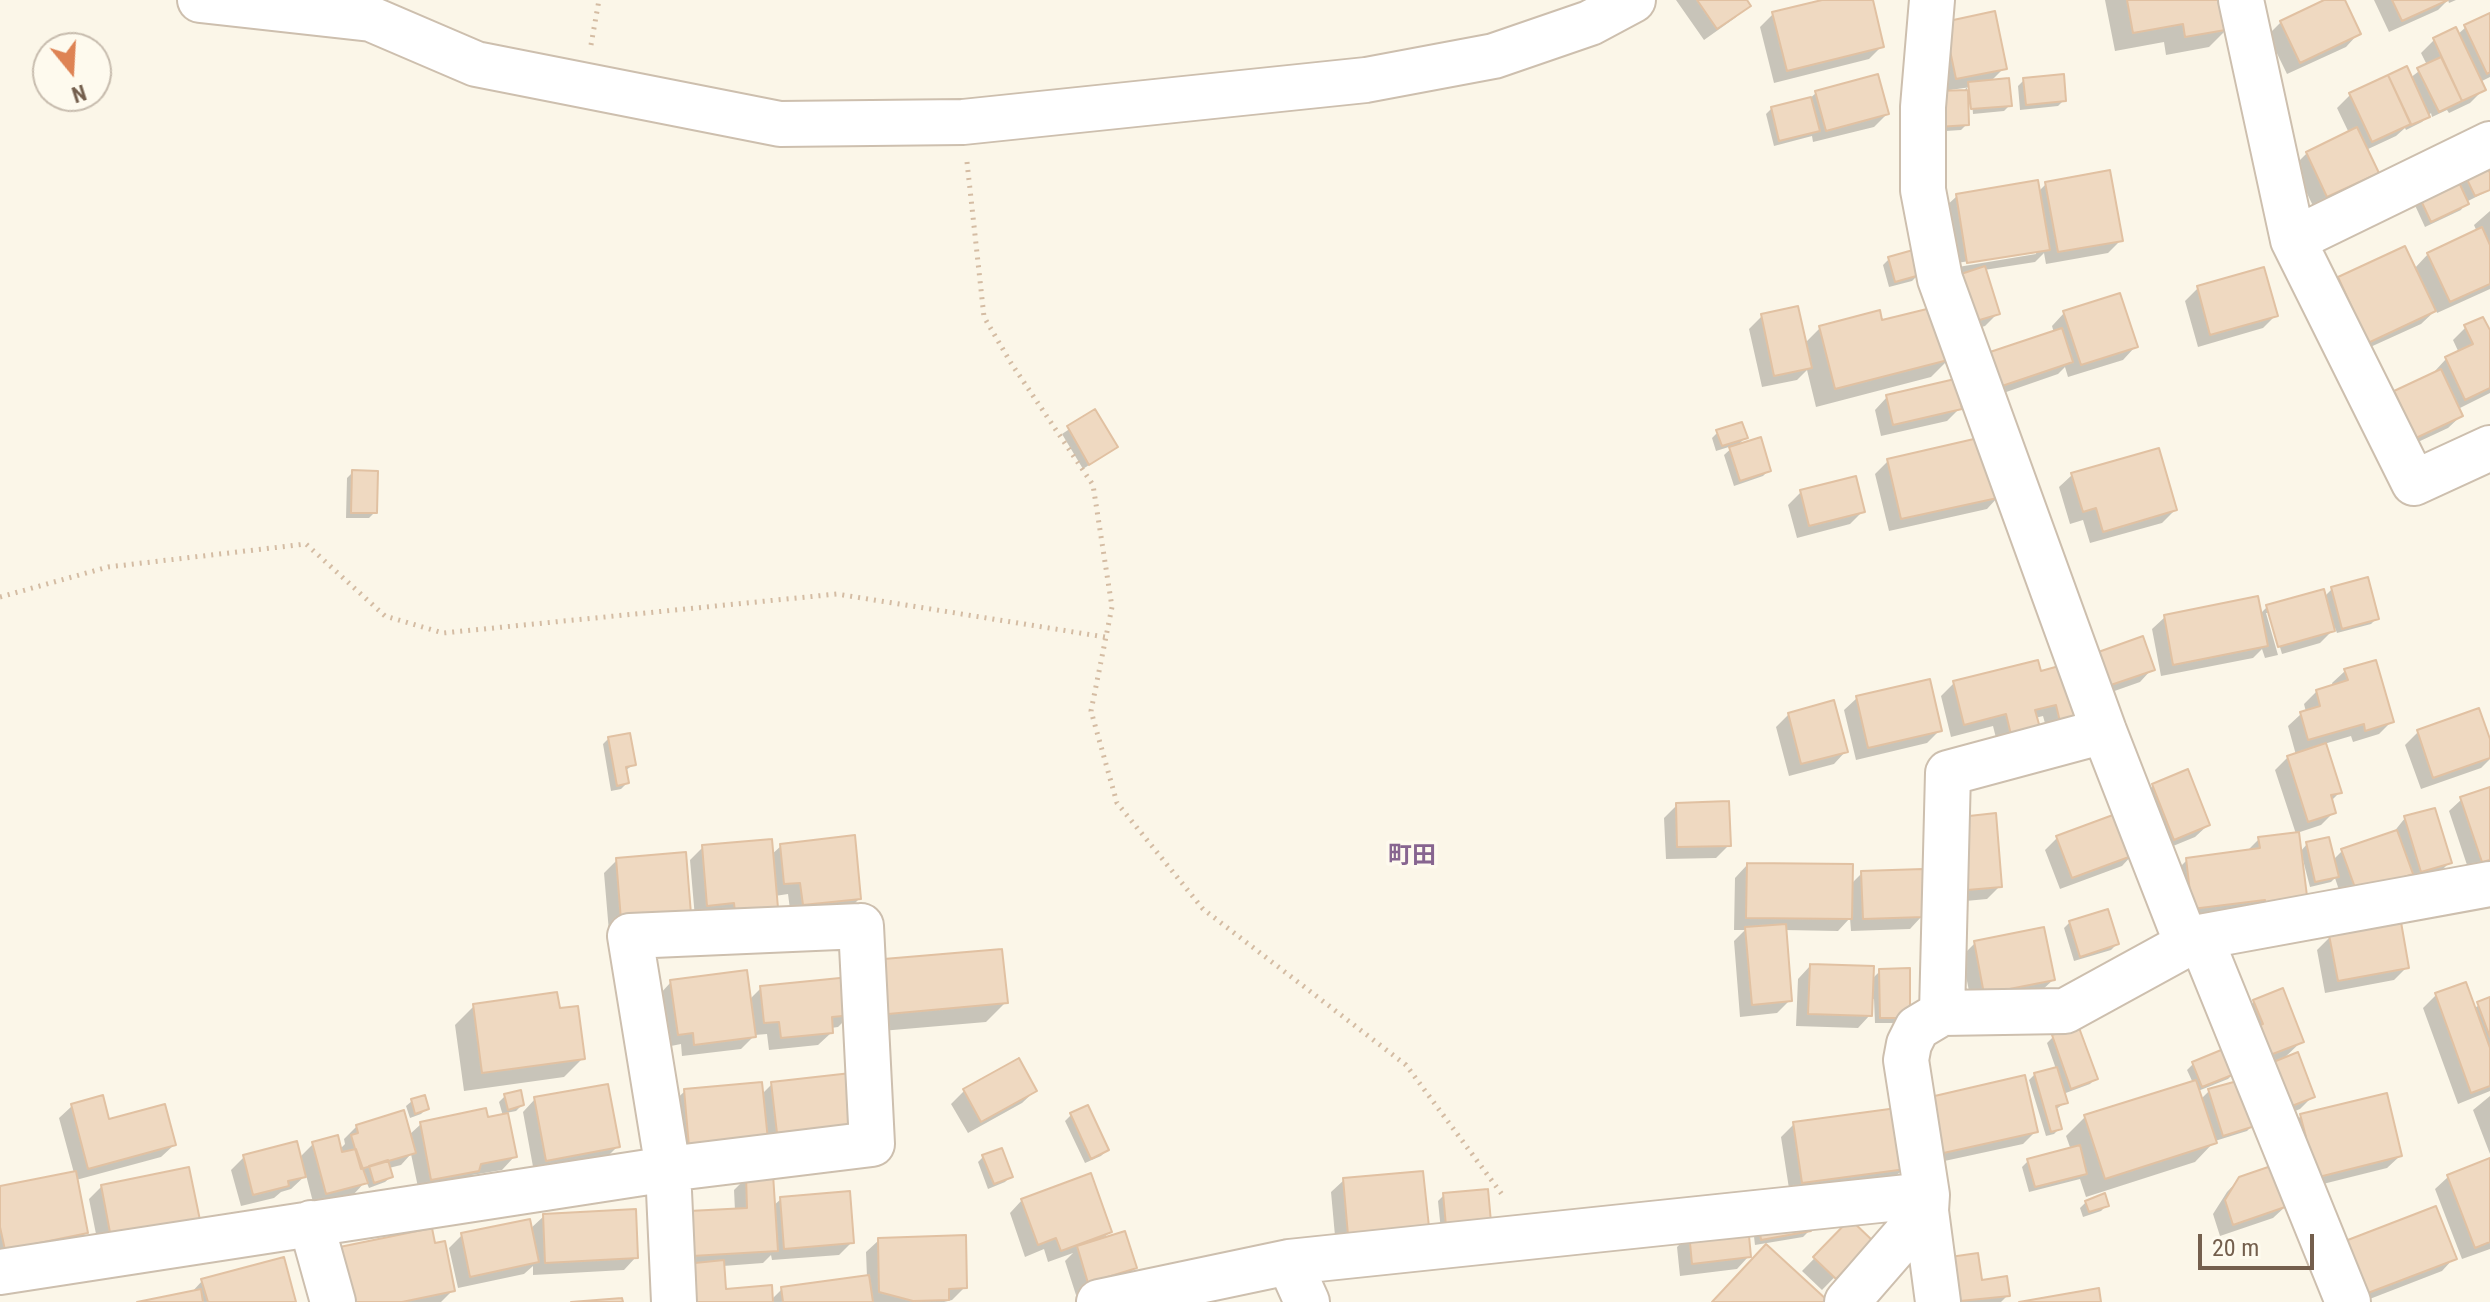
<!DOCTYPE html>
<html>
<head>
<meta charset="utf-8">
<style>
  body { margin:0 }
  #map { position:relative; width:2490px; height:1302px; overflow:hidden; background:#fbf6e8; font-family:"Roboto Condensed",sans-serif }
  canvas { display:block }
  .north { position:absolute; left:32px; top:32px; width:80px; height:80px; box-sizing:border-box; background:#fefaee; border:2px solid #c7bcae; border-radius:50%; rotate:162deg; font-size:22px; font-weight:700; line-height:32px; text-align:center; color:#745f4d }
  .north::after { content:''; display:block; margin:auto; width:28px; height:36px; background:#de8354; clip-path:polygon(50% 0,100% 100%,50% 72%,0 100%) }
  .scale { position:absolute; left:2198px; top:1234px; width:116px; height:36px; box-sizing:border-box; border:4px solid #745f4d; border-top:0; padding-left:10px; font-size:24px; line-height:28px; white-space:nowrap; color:#745f4d; -webkit-text-stroke:6px #fefaee; paint-order:stroke }
</style>
</head>
<body>
<div id="map">
<canvas width="2490" height="1302"></canvas>
<div class="north">N</div>
<div class="scale">20 m</div>
</div>
<script>
const g = document.querySelector('canvas').getContext('2d');
g.lineJoin = 'round';
function fill(path, color) {
  g.fillStyle = color;
  g.fill(path, 'evenodd');
}
function shape(rows) {
  const path = new Path2D();
  for (const r of rows) {
    path.moveTo(r[0], r[1]);
    for (let i = 2; i < r.length; i += 2) path.lineTo(r[i], r[i + 1]);
  }
  return path;
}
function strokePath(path, color, width, dash) {
  g.strokeStyle = color;
  g.lineWidth = width;
  g.lineCap = dash ? 'butt' : 'round';
  g.setLineDash(dash || []);
  g.stroke(path);
}
function drawText(font, color, halo, rows, align = 'center') {
  g.font = font + ' "Roboto Condensed","Noto Sans JP",sans-serif';
  g.lineWidth = 7;
  g.setLineDash([]);
  g.textBaseline = 'middle';
  g.strokeStyle = halo;
  g.fillStyle = color;
  for (const [text, x, y, turn = 0] of rows) {
    g.save();
    g.translate(x, y);
    g.rotate((+turn || 0) * Math.PI / 180);
    g.textAlign = isNaN(turn) ? turn : align;
    if (halo) g.strokeText(text, 0, 0);
    g.fillText(text, 0, 0);
    g.restore();
  }
}
fill(shape([
  [1676,0,1744,0,1748,6,1735,18,1704,40],
  [1830,0,1871,0,1882,46,1869,59,1774,83,1760,27,1773,14],
  [2105,0,2223,0,2228,28,2209,47,2166,55,2164,42,2115,51],
  [2328,0,2342,0,2358,34,2346,47,2287,74,2268,35,2281,22],
  [2374,0,2456,0,2449,3,2448,0,2438,10,2389,32],
  [2490,15,2490,77,2480,82,2483,90,2470,103,2449,113,2447,110,2432,117,2431,113,2422,122,2406,130,2405,128,2396,136,2366,150,2376,172,2364,185,2314,208,2294,166,2307,153,2349,133,2337,108,2350,95,2389,76,2410,78,2427,65,2421,53,2434,40,2455,30,2457,35,2466,27],
  [1932,36,2004,68,1990,82,2010,105,2004,111,1973,114,1971,87,1943,91],
  [2024,80,2064,100,2058,106,2020,110,2018,86],
  [1967,87,1969,114,1966,114,1967,124,1961,130,1931,132],
  [1816,93,1887,114,1874,127,1813,142,1812,136,1774,146,1766,114,1772,108,1809,99],
  [2464,173,2490,178,2490,190,2466,202,2461,210,2425,227,2413,201],
  [2046,184,2121,240,2108,253,2046,264,2044,253,2035,262,1984,270,1998,313,1985,326,1954,336,1944,208,1957,196,2038,192],
  [2036,250,2036,254,1958,267,1957,263],
  [2490,211,2490,289,2437,313,2436,310,2421,324,2355,354,2326,291,2339,279,2404,248,2414,269,2428,254,2477,232,2474,225],
  [1889,259,1918,275,1912,281,1889,287,1883,265],
  [2198,288,2276,315,2263,328,2198,347,2185,301],
  [2064,313,2135,347,2123,360,2068,377,2065,367,2058,374,1989,398,1978,366,1991,354,2054,333,2052,326],
  [1762,316,1805,343,1820,328,1881,323,1950,358,1931,377,1816,407,1807,370,1797,380,1762,387,1749,329],
  [2466,327,2490,335,2490,393,2458,409,2461,416,2448,428,2403,449,2383,405,2396,393,2435,374,2434,372,2446,359,2459,353,2453,340],
  [1887,397,1960,408,1947,421,1881,436,1875,410],
  [1095,412,1116,447,1083,469,1062,434],
  [1718,432,1746,437,1736,447,1769,470,1763,476,1734,486,1724,455,1735,445,1716,451,1712,438],
  [1888,461,1999,496,1987,509,1889,531,1875,474],
  [353,472,375,512,369,518,346,518,347,478],
  [2072,475,2175,510,2162,523,2090,543,2083,520,2070,524,2059,487],
  [1801,492,1863,511,1850,524,1797,538,1788,505],
  [2332,589,2377,618,2371,624,2337,633,2335,628,2320,643,2282,654,2270,613,2266,613,2278,655,2265,658,2262,649,2253,658,2161,676,2152,629,2165,617,2259,615,2267,607,2324,597],
  [2079,669,2152,669,2140,682,2089,700],
  [2345,671,2392,721,2379,734,2353,742,2351,736,2324,744,2340,792,2331,801,2334,812,2321,825,2297,833,2300,852,2307,844,2333,860,2342,851,2393,833,2405,818,2450,862,2437,875,2344,905,2335,878,2331,882,2310,887,2303,860,2301,860,2305,904,2173,927,2168,879,2187,860,2246,852,2259,839,2296,834,2275,770,2288,757,2296,755,2288,726,2301,714,2306,712,2304,704,2317,691,2333,687,2332,683],
  [2040,673,2082,720,2049,738,2043,716,2035,718,2000,754,1993,726,1951,737,1941,696,1954,683],
  [1857,698,1940,730,1927,743,1856,760,1844,710],
  [1789,714,1846,751,1834,764,1789,776,1776,727],
  [2418,732,2490,745,2490,759,2481,768,2421,789,2405,745],
  [609,738,634,764,625,771,627,783,621,789,611,791,603,744],
  [2153,786,2208,825,2195,837,2161,851,2140,799],
  [2490,789,2490,867,2470,874,2449,811,2462,799],
  [1677,805,1729,845,1716,858,1666,859,1664,818],
  [1949,831,2000,886,1987,899,1955,902],
  [2058,837,2134,853,2122,866,2060,889,2045,850],
  [781,846,859,899,847,911,791,917,788,894,775,896,776,907,695,918,690,860,703,847,771,855],
  [684,854,609,932,604,873,617,860],
  [1747,865,1851,884,1862,873,1922,916,1910,929,1851,931,1850,918,1838,931,1784,930,1789,1001,1777,1013,1740,1017,1734,941,1745,930,1734,930,1735,878],
  [2070,922,2117,944,2111,950,2074,961,2064,928],
  [2330,937,2407,967,2394,980,2325,993,2317,950],
  [1975,943,2053,980,2040,992,1972,1006,1962,956],
  [1810,966,1871,980,1880,971,1902,1023,1875,1023,1874,999,1871,999,1870,1015,1858,1028,1796,1026,1798,979],
  [854,981,1005,1003,986,1022,858,1033],
  [671,982,749,1000,761,988,851,1014,838,1027,831,1028,831,1033,818,1045,769,1050,767,1034,755,1035,741,1049,682,1056,681,1044,666,1047,659,995],
  [2436,995,2474,1008,2490,1000,2490,1091,2458,1104,2423,1008],
  [2254,1002,2301,1042,2282,1060,2313,1096,2300,1109,2266,1123,2242,1014],
  [474,1006,558,1010,583,1058,564,1077,464,1091,455,1025],
  [2053,1037,2096,1078,2090,1084,2063,1094,2065,1103,2055,1110,2060,1128,2054,1134,2046,1136,2029,1080,2035,1074,2056,1069,2047,1043],
  [1018,1061,1035,1091,1022,1103,968,1133,951,1104,964,1091],
  [2193,1064,2234,1073,2228,1079,2198,1091,2200,1100,2209,1091,2253,1125,2247,1131,2215,1141,2195,1162,2086,1197,2080,1179,2029,1192,2022,1167,2028,1161,2071,1150,2066,1136,2085,1117,2193,1083,2187,1070],
  [2024,1078,2036,1131,2023,1144,1926,1165],
  [772,1084,855,1123,677,1159,672,1103,685,1091,762,1094],
  [505,1096,522,1105,516,1111,506,1113,514,1157,502,1170,472,1175,464,1183,419,1192,411,1154,401,1165,389,1168,391,1177,385,1182,369,1188,366,1181,353,1195,314,1206,306,1175,291,1189,281,1192,274,1198,241,1206,231,1170,244,1157,299,1158,313,1144,340,1149,345,1144,344,1139,357,1126,409,1135,421,1124,503,1116,499,1102],
  [2490,1096,2490,1154,2473,1110],
  [535,1099,618,1146,605,1159,534,1172,523,1112],
  [412,1101,427,1108,421,1114,410,1118,406,1106],
  [72,1106,108,1122,174,1145,161,1157,76,1180,86,1233,73,1246,0,1260,0,1188,74,1173,59,1118],
  [1071,1115,1107,1150,1101,1156,1085,1163,1065,1121],
  [2301,1116,2400,1156,2387,1168,2295,1191,2288,1128],
  [1794,1124,1904,1168,1891,1181,1790,1195,1781,1137],
  [983,1157,1011,1176,1005,1182,988,1189,978,1162],
  [2490,1161,2490,1249,2462,1259,2435,1189,2448,1177],
  [187,1169,100,1254,89,1199,102,1186],
  [1421,1173,1336,1247,1331,1192,1344,1180],
  [747,1177,773,1206,781,1199,852,1242,839,1255,772,1260,771,1255,763,1263,723,1266,725,1291,771,1300,782,1289,867,1277,866,1252,879,1240,965,1287,952,1300,944,1302,676,1302,680,1268,735,1211,734,1190],
  [2240,1178,2286,1206,2273,1218,2220,1236,2213,1214,2227,1192],
  [1487,1191,1441,1231,1438,1201,1444,1195],
  [1022,1200,1110,1232,1100,1241,1135,1268,1122,1281,1076,1295,1065,1261,1073,1253,1048,1262,1044,1249,1025,1257,1010,1213],
  [2086,1202,2107,1205,2101,1211,2083,1217,2080,1208],
  [544,1216,636,1257,624,1270,533,1275,533,1266,524,1274,458,1288,449,1248,462,1235,530,1229],
  [1850,1222,1870,1241,1822,1290,1802,1271],
  [1753,1228,1809,1231,1803,1237,1755,1245],
  [1690,1234,1749,1256,1737,1269,1680,1276,1677,1247],
  [2454,1258,2442,1271,2362,1302,2346,1302],
  [202,1281,294,1302,147,1302,191,1293],
  [1980,1282,2008,1295,2001,1302,1936,1302],
  [453,1290,441,1302,318,1302]
]), '#0003');
const building = shape([
  [1697,0,1747,0,1751,6,1717,29,1697,0],
  [1822,0,1873,0,1884,47,1787,71,1772,12,1822,0],
  [2127,0,2225,0,2231,29,2185,37,2183,24,2133,33,2127,0],
  [2324,0,2345,0,2361,34,2300,63,2280,21,2324,0],
  [2392,0,2448,0,2402,21,2392,0],
  [1995,11,2007,69,1956,79,1944,22,1995,11],
  [2490,13,2490,72,2487,74,2464,25,2490,13],
  [2456,27,2486,90,2462,101,2433,38,2456,27],
  [2441,57,2462,101,2439,112,2417,68,2441,57],
  [2407,66,2430,117,2411,125,2388,75,2407,66],
  [1878,74,1889,114,1826,131,1815,91,1878,74],
  [2064,74,2066,101,2026,105,2023,78,2064,74],
  [2388,75,2411,124,2372,142,2349,93,2388,75],
  [2009,78,2012,106,1971,109,1968,82,2009,78],
  [1968,90,1969,125,1937,127,1935,91,1968,90],
  [1811,97,1820,131,1779,141,1771,107,1811,97],
  [2357,127,2379,173,2327,197,2306,152,2357,127],
  [2485,161,2490,173,2490,190,2475,196,2463,171,2485,161],
  [2110,170,2123,241,2058,252,2045,182,2110,170],
  [2456,176,2469,204,2431,222,2418,194,2456,176],
  [2038,180,2050,250,1967,263,1956,194,2038,180],
  [2482,227,2490,245,2490,284,2450,302,2427,253,2482,227],
  [2405,246,2436,311,2368,343,2338,277,2405,246],
  [1913,250,1920,275,1895,282,1888,257,1913,250],
  [1985,266,2000,314,1966,324,1952,277,1985,266],
  [2264,267,2278,316,2210,335,2197,286,2264,267],
  [2120,293,2138,347,2081,365,2063,311,2120,293],
  [1798,306,1812,368,1774,376,1761,314,1798,306],
  [1931,308,1952,359,1835,389,1819,326,1880,310,1882,320,1931,308],
  [2483,317,2490,330,2490,388,2465,400,2445,357,2473,344,2464,325,2483,317],
  [2062,328,2073,362,2002,386,1990,352,2062,328],
  [2441,369,2463,416,2416,438,2394,391,2441,369],
  [1955,379,1962,409,1893,425,1886,395,1955,379],
  [1095,409,1118,447,1089,465,1067,426,1095,409],
  [1742,422,1748,438,1722,446,1716,430,1742,422],
  [1987,436,2002,497,1901,519,1887,459,1987,436],
  [1761,437,1771,471,1740,481,1729,447,1761,437],
  [2159,448,2177,510,2103,532,2096,508,2083,512,2071,473,2159,448],
  [352,470,378,471,377,513,351,513,352,470],
  [1856,476,1865,512,1809,526,1800,490,1856,476],
  [2368,577,2379,619,2342,629,2331,587,2368,577],
  [2324,589,2335,631,2278,647,2266,605,2324,589],
  [2258,596,2268,646,2173,665,2164,615,2258,596],
  [2143,636,2155,670,2102,688,2090,655,2143,636],
  [2038,660,2041,671,2070,663,2085,721,2061,726,2056,705,2035,710,2042,735,2013,743,2006,714,1964,725,1953,681,2038,660],
  [2376,660,2394,722,2365,731,2364,724,2308,740,2300,712,2320,706,2316,690,2348,680,2344,669,2376,660],
  [1930,679,1942,731,1868,748,1856,696,1930,679],
  [1834,700,1848,752,1801,764,1788,713,1834,700],
  [2479,708,2490,739,2490,758,2433,778,2417,730,2479,708],
  [630,733,636,765,626,767,629,783,617,786,608,737,630,733],
  [2326,743,2342,793,2331,795,2336,813,2308,822,2287,756,2326,743],
  [2188,769,2210,825,2174,840,2152,784,2188,769],
  [2490,787,2490,860,2482,862,2460,797,2490,787],
  [1729,801,1731,846,1677,847,1676,803,1729,801],
  [2435,808,2452,863,2421,872,2404,816,2435,808],
  [2121,812,2137,854,2072,878,2056,836,2121,812],
  [1996,813,2002,887,1967,890,1960,817,1996,813],
  [2397,830,2413,874,2357,893,2341,849,2397,830],
  [2299,832,2308,904,2265,909,2265,900,2192,909,2186,858,2260,848,2258,837,2299,832],
  [855,835,861,899,803,905,800,883,784,884,780,844,855,835],
  [2329,837,2339,877,2315,882,2306,842,2329,837],
  [772,839,778,908,735,912,734,903,707,906,702,845,772,839],
  [686,852,691,914,621,920,616,858,686,852],
  [1747,863,1853,864,1852,919,1746,918,1747,863],
  [1923,869,1924,917,1863,919,1861,871,1923,869],
  [2108,909,2119,944,2080,957,2069,921,2108,909],
  [2401,922,2409,968,2338,981,2329,935,2401,922],
  [1786,924,1792,1001,1752,1005,1745,927,1786,924],
  [2044,927,2055,980,1984,994,1974,941,2044,927],
  [1002,949,1008,1003,877,1015,872,960,1002,949],
  [1810,964,1874,966,1872,1016,1808,1014,1810,964],
  [1910,968,1910,1018,1880,1018,1879,969,1910,968],
  [747,970,756,1037,694,1045,693,1033,678,1035,670,980,747,970],
  [850,977,853,1015,832,1017,833,1033,781,1038,779,1022,764,1023,760,986,850,977],
  [2466,982,2490,1048,2490,1086,2471,1093,2435,993,2466,982],
  [2283,988,2304,1042,2257,1060,2246,1030,2263,1024,2253,1000,2283,988],
  [557,992,560,1008,578,1006,585,1059,482,1073,473,1004,557,992],
  [2490,997,2490,1037,2477,1002,2490,997],
  [2078,1025,2098,1079,2071,1089,2052,1035,2078,1025],
  [2226,1048,2237,1073,2202,1087,2192,1062,2226,1048],
  [2298,1052,2315,1097,2279,1111,2261,1067,2298,1052],
  [1019,1058,1037,1091,981,1122,963,1089,1019,1058],
  [2057,1067,2068,1103,2056,1106,2062,1129,2051,1132,2034,1073,2057,1067],
  [851,1073,857,1124,777,1133,771,1082,851,1073],
  [2025,1075,2038,1132,1939,1154,1926,1098,2025,1075],
  [2196,1080,2217,1143,2105,1179,2084,1115,2196,1080],
  [2241,1080,2255,1126,2223,1136,2208,1089,2241,1080],
  [762,1082,768,1140,689,1147,684,1089,762,1082],
  [608,1084,620,1147,546,1161,534,1097,608,1084],
  [521,1090,524,1105,508,1110,504,1094,521,1090],
  [2387,1093,2402,1156,2307,1180,2297,1139,2306,1137,2300,1114,2387,1093],
  [103,1095,109,1119,165,1104,176,1145,88,1169,71,1104,103,1095],
  [425,1095,429,1109,415,1114,411,1099,425,1095],
  [1088,1105,1109,1150,1091,1159,1070,1113,1088,1105],
  [486,1108,488,1117,508,1113,517,1157,481,1164,479,1171,431,1180,420,1122,486,1108],
  [1897,1108,1906,1169,1802,1183,1793,1122,1897,1108],
  [404,1110,416,1153,361,1169,351,1135,358,1133,356,1125,404,1110],
  [338,1135,342,1152,356,1149,368,1183,326,1194,312,1142,338,1135],
  [297,1141,306,1177,288,1181,289,1186,253,1195,243,1155,297,1141],
  [2080,1145,2087,1174,2035,1187,2027,1159,2080,1145],
  [1002,1148,1013,1177,994,1184,982,1155,1002,1148],
  [2490,1158,2490,1242,2475,1248,2447,1175,2490,1158],
  [388,1160,393,1177,374,1183,369,1166,388,1160],
  [2274,1165,2288,1206,2233,1225,2225,1200,2239,1177,2274,1165],
  [189,1167,201,1225,112,1243,101,1185,189,1167],
  [76,1171,88,1233,5,1250,0,1227,0,1186,76,1171],
  [1423,1171,1429,1227,1348,1235,1343,1178,1423,1171],
  [1091,1173,1112,1232,1061,1251,1056,1238,1038,1245,1021,1199,1091,1173],
  [773,1174,778,1251,692,1256,689,1211,747,1208,746,1175,773,1174],
  [1488,1189,1491,1222,1446,1226,1443,1193,1488,1189],
  [850,1191,854,1243,784,1249,780,1197,850,1191],
  [2105,1193,2109,1206,2089,1212,2085,1201,2105,1193],
  [2436,1206,2457,1259,2360,1296,2340,1243,2436,1206],
  [636,1209,638,1258,545,1263,543,1214,636,1209],
  [1808,1210,1811,1231,1761,1240,1758,1220,1808,1210],
  [530,1219,539,1262,470,1277,461,1233,530,1219],
  [1850,1219,1873,1241,1836,1279,1813,1257,1850,1219],
  [1748,1225,1751,1257,1692,1264,1689,1232,1748,1225],
  [432,1228,435,1243,445,1241,455,1291,402,1302,341,1302,330,1249,432,1228],
  [1125,1231,1137,1268,1088,1283,1077,1246,1125,1231],
  [966,1235,967,1288,949,1289,949,1300,913,1301,879,1292,878,1238,966,1235],
  [1766,1244,1827,1300,1825,1302,1712,1302,1766,1244],
  [1978,1253,1982,1280,2007,1276,2010,1296,1950,1302,1943,1258,1978,1253],
  [284,1257,296,1302,208,1302,201,1279,284,1257],
  [724,1260,726,1289,772,1285,773,1302,689,1302,685,1264,724,1260],
  [869,1275,873,1302,783,1302,781,1287,869,1275],
  [2099,1288,2101,1302,2019,1302,2099,1288],
  [201,1289,203,1302,137,1302,201,1289],
  [622,1298,623,1302,571,1302,622,1298]
]);
fill(building, '#efd9c1');
strokePath(building, '#e1c1a2', 2);
const minor = shape([
  [200,0,371,19,476,64,780,124,963,122,1366,80,1494,56,1590,23,1633,0],
  [1932,0,1923,107,1923,190,1940,279,2104,731,2187,944],
  [2241,0,2293,240,2414,483,2490,448],
  [2293,240,2490,144],
  [861,926,872,1144,668,1169,630,936,861,926],
  [2200,937,2348,1302],
  [1942,1013,1948,773,2104,731],
  [311,1223,333,1302],
  [1289,1262,1307,1302],
  [0,1272,668,1169,674,1302],
  [1099,1302,1289,1262,1927,1195],
  [1847,1302,1926,1211],
  [1938,1302,1926,1211,1927,1195,1906,1060,1909,1044,1917,1028,1942,1013,2065,1011,2200,937,2490,884]
]);
strokePath(minor, '#cdbfae', 48);
strokePath(shape([
  [591,45,599,0],
  [967,162,984,317,1011,363,1093,485,1112,607,1091,711,1117,803,1203,909,1406,1065,1504,1197],
  [0,597,108,567,306,544,385,616,443,633,837,594,1105,637]
]), '#d4bca3', 5, [2, 6]);
strokePath(minor, '#fff', 44);
drawText('bold 24px', '#876590', '#fefaee', [
  ["町田",1412,857]
]);
</script>
</body>
</html>
